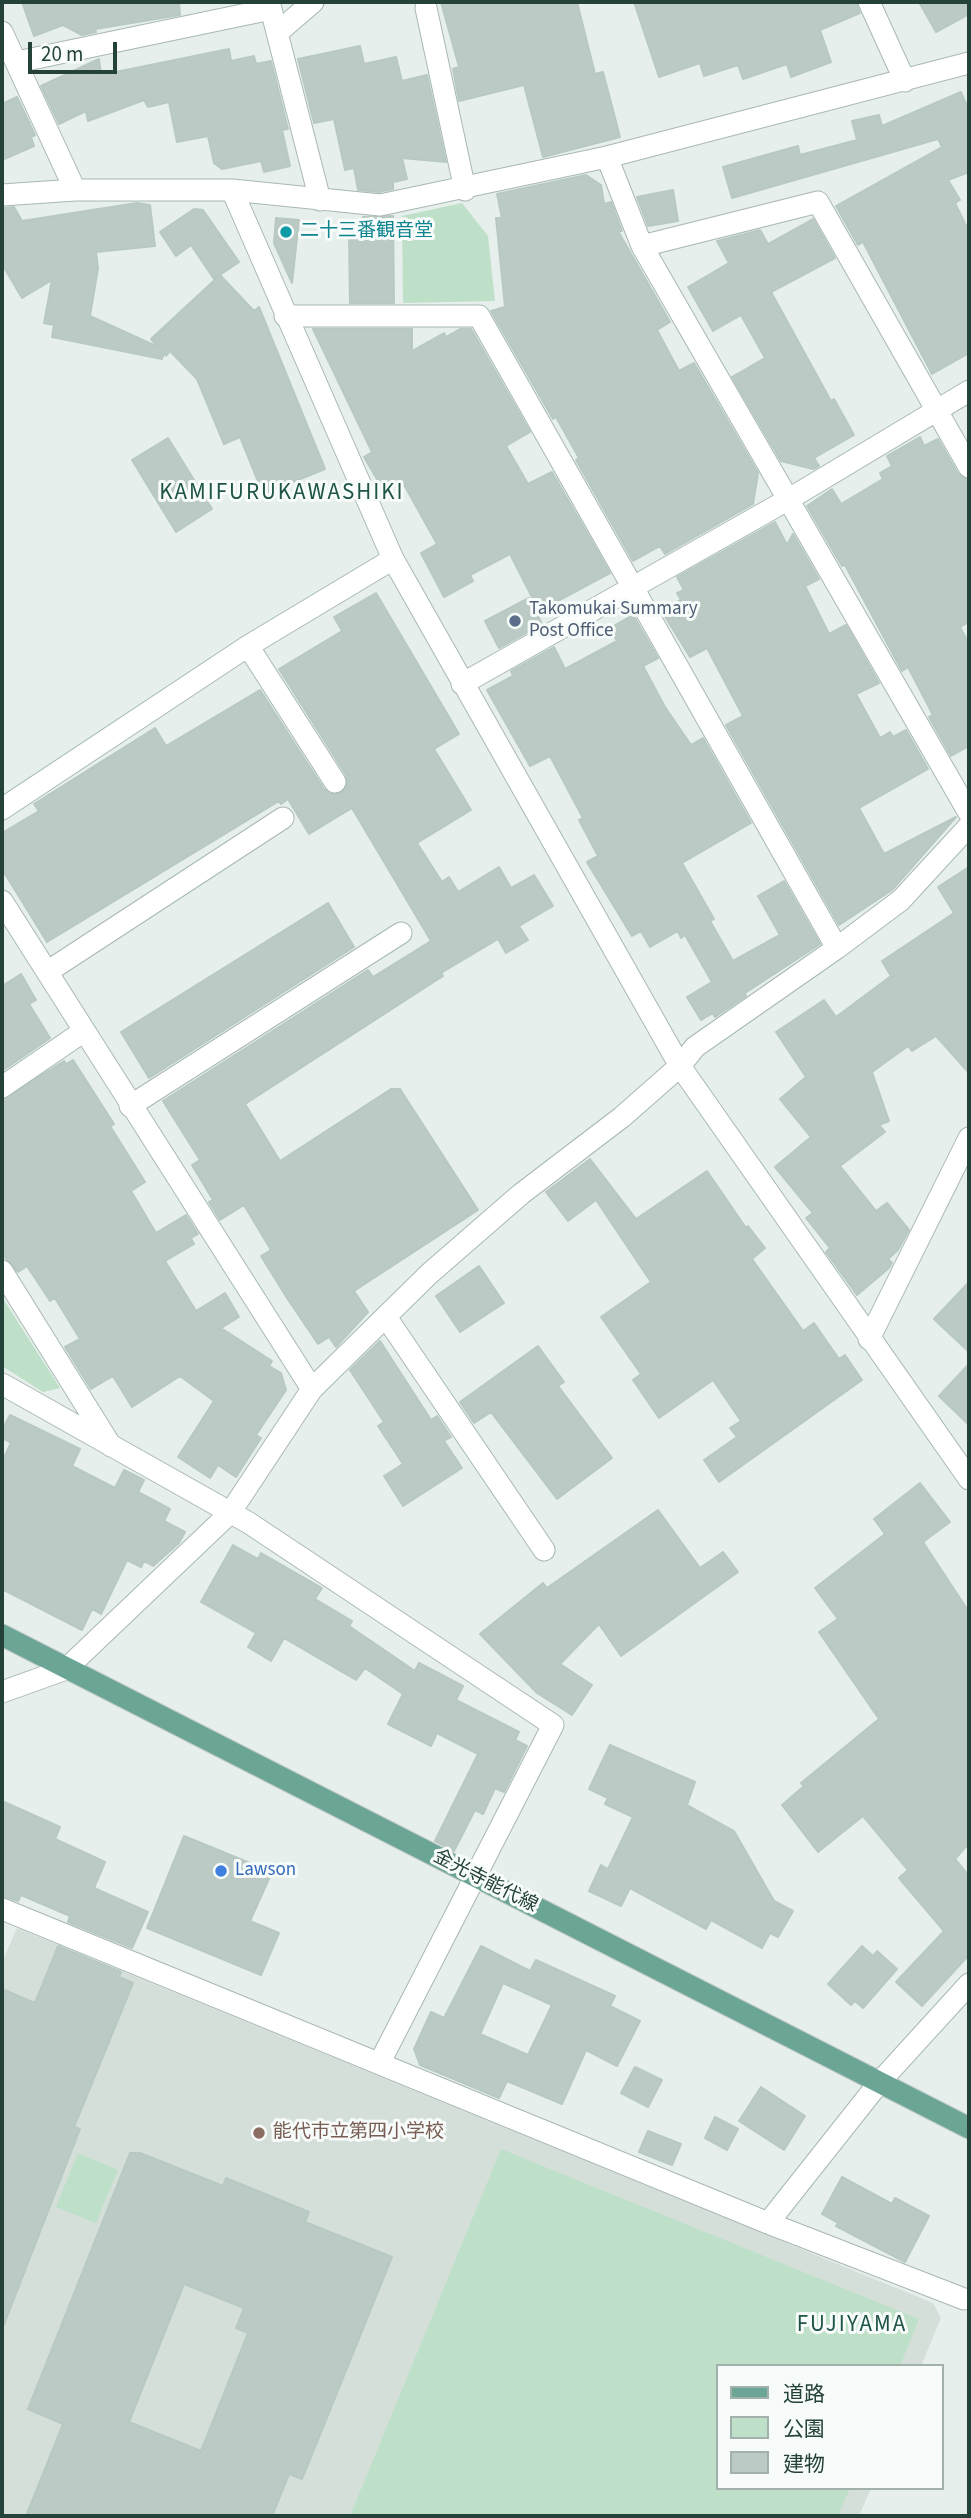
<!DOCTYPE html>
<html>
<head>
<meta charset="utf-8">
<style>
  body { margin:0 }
  #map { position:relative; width:971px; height:2518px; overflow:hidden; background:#e6efeb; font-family:"Source Sans 3","Noto Sans JP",sans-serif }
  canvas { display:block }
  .frame { position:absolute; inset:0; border:4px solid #24423a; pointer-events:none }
  .legend { position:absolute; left:716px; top:2364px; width:228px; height:126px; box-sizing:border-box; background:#f7fbf9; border:2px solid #a3b1ad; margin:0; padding:9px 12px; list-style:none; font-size:21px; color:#24423a }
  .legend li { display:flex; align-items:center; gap:14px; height:35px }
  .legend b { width:35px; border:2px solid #a3b1ad }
  .scale { position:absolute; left:28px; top:42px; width:89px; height:32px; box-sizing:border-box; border:4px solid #24423a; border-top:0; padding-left:9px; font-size:21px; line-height:24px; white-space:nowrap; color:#24423a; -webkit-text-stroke:5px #f7fbf9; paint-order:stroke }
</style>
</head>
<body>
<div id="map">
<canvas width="971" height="2518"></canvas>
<div class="frame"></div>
<ul class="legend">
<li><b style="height:9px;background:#6aa596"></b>道路</li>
<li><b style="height:19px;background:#bfe0c8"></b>公園</li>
<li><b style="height:19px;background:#bbcac4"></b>建物</li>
</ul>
<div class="scale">20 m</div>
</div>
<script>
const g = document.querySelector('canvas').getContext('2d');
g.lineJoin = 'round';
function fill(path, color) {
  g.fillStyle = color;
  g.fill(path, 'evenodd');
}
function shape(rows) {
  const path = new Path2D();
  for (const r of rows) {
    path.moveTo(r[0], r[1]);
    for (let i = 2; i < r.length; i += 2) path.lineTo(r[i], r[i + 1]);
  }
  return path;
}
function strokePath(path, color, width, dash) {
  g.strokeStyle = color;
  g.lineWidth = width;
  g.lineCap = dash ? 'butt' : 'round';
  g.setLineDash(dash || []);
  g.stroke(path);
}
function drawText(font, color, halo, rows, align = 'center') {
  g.font = font + ' "Source Sans 3","Noto Sans JP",sans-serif';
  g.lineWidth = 6;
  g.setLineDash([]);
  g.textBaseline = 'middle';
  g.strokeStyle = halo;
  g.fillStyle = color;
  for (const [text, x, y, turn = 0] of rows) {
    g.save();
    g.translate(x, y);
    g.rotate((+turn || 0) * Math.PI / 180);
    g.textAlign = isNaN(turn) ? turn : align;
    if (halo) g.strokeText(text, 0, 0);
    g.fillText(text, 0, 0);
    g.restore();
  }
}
fill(shape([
  [17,1928,933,2303,941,2318,921,2366,717,2366,717,2488,871,2488,859,2516,2,2516,2,1962]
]), '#d4dfda');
fill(shape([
  [462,203,488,236,495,301,403,303,402,216],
  [2,1297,60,1388,43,1392,2,1366],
  [501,2149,919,2319,900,2366,717,2366,717,2488,850,2488,838,2516,350,2516],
  [78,2153,118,2170,96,2223,56,2207]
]), '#bfe0c8');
const building = shape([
  [22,2,179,2,180,15,95,29,96,32,82,35,63,25,34,36,22,2],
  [441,2,577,2,595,74,603,72,620,137,543,157,524,85,459,101,453,69,459,67,441,2],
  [634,2,856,2,860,13,820,30,831,62,791,77,787,64,743,79,738,65,704,76,700,63,659,77,634,2],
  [919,2,969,2,969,14,936,32,919,2],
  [360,46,364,64,396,57,402,81,427,75,446,162,402,158,407,179,393,182,393,189,379,192,358,190,354,168,345,170,334,119,314,123,298,59,360,46],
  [229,49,231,61,254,56,256,64,271,61,288,129,282,130,290,166,264,172,261,161,222,169,214,163,208,136,177,142,169,102,148,107,144,100,88,121,86,111,59,124,41,86,99,59,101,75,229,49],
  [961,92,969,111,969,172,948,180,960,200,955,203,969,232,969,353,932,374,863,242,858,245,836,206,942,147,938,139,732,198,723,167,798,146,800,155,857,140,852,121,879,115,882,126,961,92],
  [17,97,35,135,31,137,34,146,2,160,2,104,17,97],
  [586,175,601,185,604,204,611,202,622,231,618,231,670,322,657,330,679,371,694,363,758,473,753,504,665,554,660,546,633,561,576,460,579,458,556,417,553,419,491,311,505,307,496,218,502,218,497,194,586,175],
  [673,190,678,221,648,226,637,197,673,190],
  [137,203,150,205,155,246,96,252,98,268,90,316,158,347,151,339,220,275,254,311,259,307,325,469,263,494,240,437,224,444,197,379,170,351,166,356,164,353,162,359,52,337,54,325,44,323,52,280,22,298,2,264,2,208,14,207,22,221,137,203],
  [194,209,203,210,239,262,214,279,191,245,176,256,160,232,194,209],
  [393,216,394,303,350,303,349,234,367,233,363,217,393,216],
  [276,218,299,220,292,283,274,243,276,218],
  [813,219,835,258,771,292,831,401,834,399,854,435,814,458,819,466,813,469,781,461,732,377,765,358,741,315,713,331,688,287,729,263,717,241,760,230,768,244,813,219],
  [313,329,412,329,412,351,444,333,446,337,460,329,471,329,530,432,506,446,528,484,552,472,610,573,539,611,510,554,470,575,473,581,444,597,421,553,437,544,402,481,384,491,364,457,372,452,313,329],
  [920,437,924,446,938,439,958,474,969,480,969,622,960,627,969,644,969,746,951,756,929,717,933,715,908,667,902,671,845,565,842,566,807,506,832,489,841,504,883,479,880,473,892,466,887,456,920,437],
  [168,438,212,509,176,532,132,460,168,438],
  [775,522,787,545,793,534,819,579,805,586,829,634,846,625,879,683,856,694,880,738,890,732,893,737,906,730,928,769,859,808,884,854,956,817,892,890,839,925,726,725,743,716,707,648,690,657,661,610,681,600,677,593,684,590,677,577,775,522],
  [376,593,459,734,434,749,471,810,417,843,442,882,449,877,458,892,499,867,511,888,534,875,553,906,519,926,528,940,506,953,498,939,441,973,443,976,245,1104,280,1161,391,1089,400,1089,478,1210,354,1291,368,1312,336,1347,329,1337,318,1344,287,1298,261,1256,271,1250,244,1205,220,1220,209,1202,213,1200,192,1165,200,1160,163,1101,368,970,373,977,431,941,352,808,309,834,288,799,281,804,279,801,47,942,2,869,2,833,39,811,34,804,155,728,166,746,260,690,324,789,330,794,341,793,347,787,346,775,279,669,342,631,334,617,376,593],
  [529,598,542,624,499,648,485,621,529,598],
  [633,615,658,658,643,666,665,707,691,745,703,738,751,823,682,863,714,919,710,921,733,961,780,935,758,896,784,881,820,944,745,993,746,996,715,1017,713,1013,701,1020,687,997,712,982,685,935,681,938,678,931,650,947,641,931,632,936,587,862,598,856,579,820,583,818,550,756,530,766,487,690,513,676,511,671,554,647,565,669,617,641,610,628,633,615],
  [969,867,969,1073,936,1036,912,1051,908,1046,872,1072,889,1121,879,1125,885,1132,840,1166,876,1211,887,1203,909,1230,898,1250,888,1259,892,1263,889,1268,857,1295,826,1252,830,1248,806,1218,813,1213,775,1167,811,1137,780,1099,806,1077,776,1032,824,1000,836,1017,891,976,882,961,954,913,938,887,969,867],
  [328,903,354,947,149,1078,121,1032,328,903],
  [21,974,36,1000,29,1004,50,1038,2,1071,2,986,21,974],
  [73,1060,114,1124,110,1126,145,1182,131,1191,156,1233,186,1215,198,1234,191,1238,194,1244,165,1261,196,1311,225,1293,239,1317,221,1328,272,1361,269,1366,281,1373,286,1390,256,1435,261,1438,236,1477,218,1465,210,1478,178,1457,214,1401,180,1376,132,1407,113,1376,91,1389,65,1347,80,1339,55,1298,50,1301,27,1266,18,1272,2,1254,2,1100,64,1061,66,1064,73,1060],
  [590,1159,636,1219,707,1171,746,1228,748,1226,765,1248,752,1259,803,1331,814,1323,839,1359,845,1355,862,1380,719,1482,704,1460,737,1437,730,1428,741,1421,713,1380,659,1418,633,1380,641,1374,601,1317,651,1282,596,1200,568,1221,546,1192,590,1159],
  [479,1266,504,1303,460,1332,436,1296,479,1266],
  [969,1282,969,1352,934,1319,969,1282],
  [380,1341,431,1420,437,1416,451,1437,444,1441,462,1468,403,1506,384,1476,403,1464,378,1426,384,1422,350,1370,380,1341],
  [538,1346,564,1382,558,1386,612,1458,557,1499,491,1412,474,1423,460,1402,538,1346],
  [969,1364,969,1425,939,1396,969,1364],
  [10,1415,80,1449,72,1466,115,1488,124,1470,144,1480,138,1492,170,1509,164,1521,185,1532,179,1543,153,1566,144,1561,141,1567,127,1560,101,1614,92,1609,82,1630,2,1589,2,1462,11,1443,2,1438,2,1430,10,1415],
  [920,1483,950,1522,923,1542,969,1612,969,1843,955,1859,969,1876,969,1960,967,1957,922,2006,896,1982,944,1931,899,1878,908,1870,863,1816,818,1852,782,1805,804,1786,801,1783,879,1719,819,1632,838,1619,815,1588,885,1534,874,1519,920,1483],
  [658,1510,700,1568,723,1552,738,1572,621,1656,599,1624,560,1664,592,1685,572,1715,537,1693,480,1634,543,1583,547,1588,658,1510],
  [233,1545,258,1559,261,1553,322,1588,315,1599,352,1621,349,1626,415,1671,419,1663,463,1686,456,1700,519,1732,515,1740,527,1746,504,1792,495,1788,483,1814,475,1810,454,1851,435,1841,478,1754,437,1733,431,1746,388,1724,403,1694,365,1668,356,1680,284,1638,271,1661,248,1647,256,1633,201,1602,233,1545],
  [610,1745,695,1782,687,1805,734,1831,774,1901,793,1911,778,1937,770,1933,762,1948,711,1920,706,1929,630,1888,621,1906,589,1891,601,1865,608,1869,633,1817,605,1804,608,1798,589,1789,610,1745],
  [2,1801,60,1827,55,1839,105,1862,94,1888,148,1912,132,1948,68,1922,70,1916,21,1895,18,1901,2,1896,2,1801],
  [184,1836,272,1872,250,1921,279,1933,261,1975,147,1928,184,1836],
  [58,1946,121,1972,119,1977,133,1983,74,2127,80,2129,3,2327,2,1989,35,2003,58,1946],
  [481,1946,530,1971,536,1960,615,1996,610,2006,640,2021,617,2066,586,2050,562,2104,507,2081,499,2098,420,2065,414,2049,431,2012,444,2018,481,1946],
  [503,1983,552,2005,528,2055,480,2034,503,1983],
  [862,1946,873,1956,877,1951,897,1969,863,2008,855,2001,851,2005,828,1984,862,1946],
  [635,2067,662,2080,648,2107,621,2093,635,2067],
  [761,2087,805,2116,784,2150,739,2121,761,2087],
  [715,2117,738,2129,727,2150,705,2138,715,2117],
  [648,2131,681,2144,672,2165,639,2152,648,2131],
  [130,2153,140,2153,223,2186,226,2178,309,2212,305,2222,392,2257,302,2479,289,2474,272,2516,26,2516,63,2424,28,2409,130,2153],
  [184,2284,244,2308,236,2328,248,2333,201,2451,129,2422,184,2284],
  [842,2177,892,2204,895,2198,929,2216,905,2262,836,2226,838,2223,822,2214,842,2177]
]);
fill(building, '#bbcac4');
strokePath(building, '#b8c9c2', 2);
const minor = shape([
  [869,2,905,81],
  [426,8,465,190],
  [271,9,320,200],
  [2,32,75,190],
  [277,33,313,2],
  [17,62,271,9,268,2],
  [607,157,642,246,969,813],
  [232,190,393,559,680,1066,969,1479],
  [2,195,75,190,232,190,380,205,607,157,969,63],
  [642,246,818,202,969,467],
  [285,316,479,316,837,948],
  [248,646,335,782],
  [462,684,789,499,969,391],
  [2,809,248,646,393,559],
  [2,901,312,1389],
  [47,972,283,818],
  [2,1087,84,1031],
  [130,1106,401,933],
  [2,1271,111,1446],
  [386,1317,544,1550],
  [869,1339,969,1138],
  [2,1384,249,1523,553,1725,380,2062],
  [2,1692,66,1669,230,1513,312,1389,429,1274,521,1194,622,1117,680,1066,695,1047,837,948,901,900,969,826],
  [2,1909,768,2223,964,2299],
  [768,2223,878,2084,969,1984]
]);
const major = shape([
  [2,1635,969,2128]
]);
strokePath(minor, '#a8b8b2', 23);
strokePath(major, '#c2cac8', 23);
strokePath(minor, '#fff', 21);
strokePath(major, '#6aa596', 21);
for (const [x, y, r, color] of [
  [286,232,7,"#0f9aa8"],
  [515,621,7,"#5c6f8a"],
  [221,1871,7,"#3f7fe0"],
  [259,2133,7,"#8d6e63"]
]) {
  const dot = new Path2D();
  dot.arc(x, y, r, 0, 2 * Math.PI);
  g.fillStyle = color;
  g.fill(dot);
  strokePath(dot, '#f7fbf9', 2.5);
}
drawText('19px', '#0d838f', '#f7fbf9', [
  ["二十三番観音堂",300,232]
], 'left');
drawText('19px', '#4e5e75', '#f7fbf9', [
  ["Takomukai Summary",529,610],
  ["Post Office",529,632]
], 'left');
drawText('19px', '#366cbe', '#f7fbf9', [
  ["Lawson",235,1871]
], 'left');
drawText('19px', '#24423a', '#f7fbf9', [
  ["金光寺能代線",485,1882,27]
]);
drawText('19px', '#785e54', '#f7fbf9', [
  ["能代市立第四小学校",273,2133]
], 'left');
g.letterSpacing = '2px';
drawText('23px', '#1f5548', '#f7fbf9', [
  ["KAMIFURUKAWASHIKI",282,494],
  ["FUJIYAMA",852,2326]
]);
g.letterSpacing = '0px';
</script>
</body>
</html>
